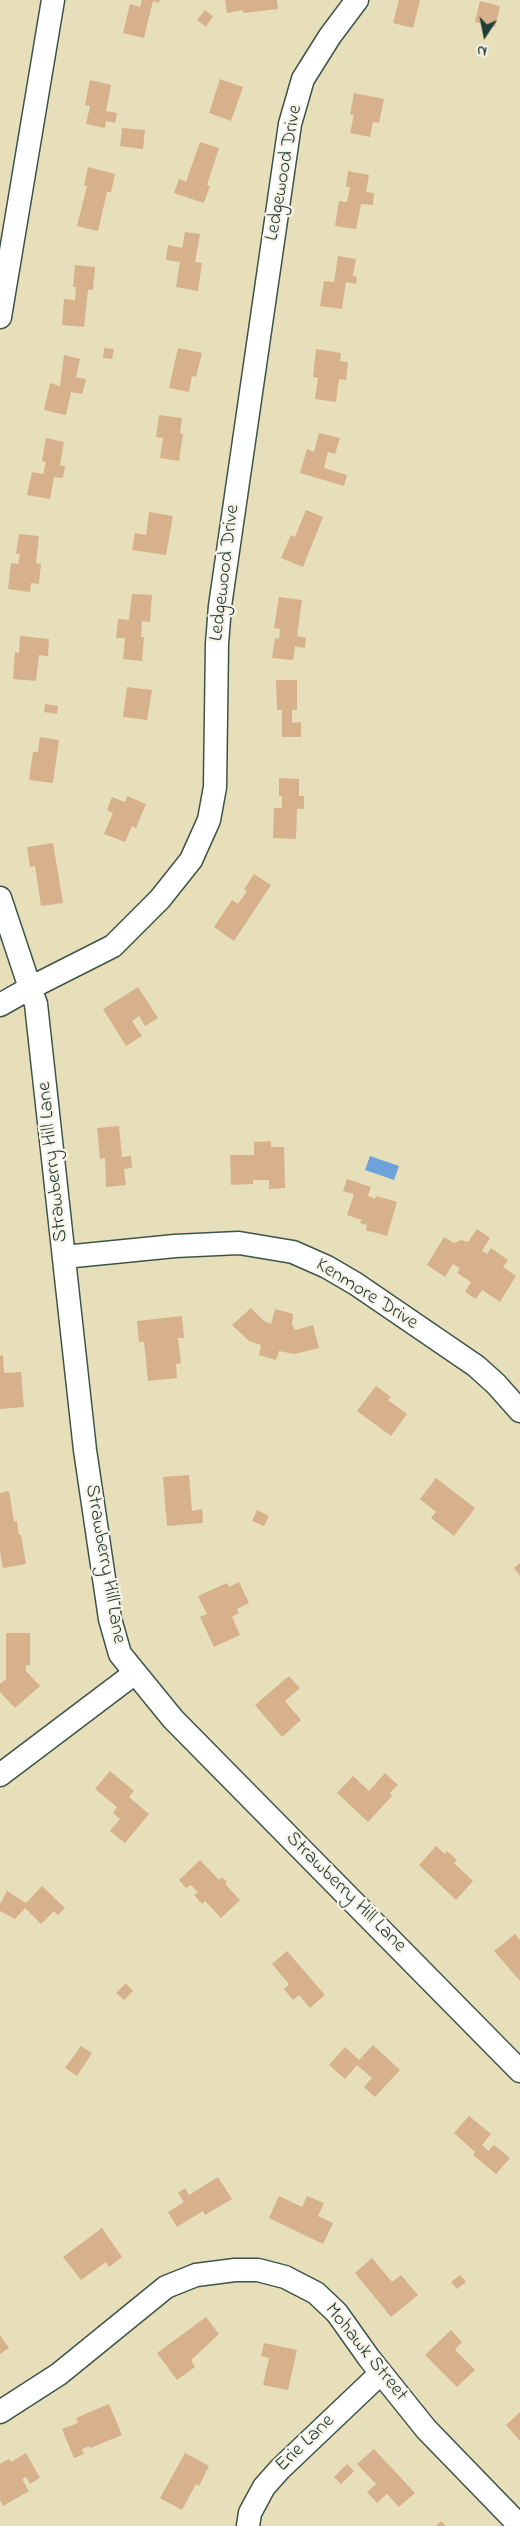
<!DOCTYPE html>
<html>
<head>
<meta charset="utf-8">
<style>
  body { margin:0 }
  #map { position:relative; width:520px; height:2526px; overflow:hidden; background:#e7dfb9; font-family:"Indie Flower",sans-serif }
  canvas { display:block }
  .north { position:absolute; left:460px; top:10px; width:50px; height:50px; -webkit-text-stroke:4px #f7f3e8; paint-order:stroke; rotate:191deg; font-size:14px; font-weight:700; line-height:20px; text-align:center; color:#1f3d34 }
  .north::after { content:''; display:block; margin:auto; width:18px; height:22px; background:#1f3d34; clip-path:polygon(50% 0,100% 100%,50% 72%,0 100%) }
</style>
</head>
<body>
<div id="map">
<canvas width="520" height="2526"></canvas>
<div class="north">N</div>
</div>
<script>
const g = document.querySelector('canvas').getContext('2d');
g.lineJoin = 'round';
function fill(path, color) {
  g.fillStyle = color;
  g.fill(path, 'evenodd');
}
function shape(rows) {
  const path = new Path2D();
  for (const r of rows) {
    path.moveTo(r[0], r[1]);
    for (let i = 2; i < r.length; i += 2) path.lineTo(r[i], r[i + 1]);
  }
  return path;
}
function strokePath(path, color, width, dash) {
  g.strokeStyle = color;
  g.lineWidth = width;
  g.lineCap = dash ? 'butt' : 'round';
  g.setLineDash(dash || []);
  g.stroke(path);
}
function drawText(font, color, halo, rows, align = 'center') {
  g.font = font + ' "Indie Flower",sans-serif';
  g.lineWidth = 4.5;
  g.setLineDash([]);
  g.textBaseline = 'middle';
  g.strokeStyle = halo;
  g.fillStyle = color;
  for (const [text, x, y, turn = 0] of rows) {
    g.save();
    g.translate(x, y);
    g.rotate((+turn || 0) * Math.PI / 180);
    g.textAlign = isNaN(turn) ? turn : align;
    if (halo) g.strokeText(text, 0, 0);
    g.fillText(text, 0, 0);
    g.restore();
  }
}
fill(shape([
  [370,1156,399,1166,394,1180,365,1170]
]), '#6fa1da');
fill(shape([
  [142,0,160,0,159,3,153,1,144,38,123,33,130,4,140,7],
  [225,0,277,0,278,9,243,13,243,10,227,13],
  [399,0,420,0,413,28,393,23],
  [480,1,500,6,495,27,475,22],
  [205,10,213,16,206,27,197,20],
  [220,79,243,87,231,121,209,113],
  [90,80,111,85,106,111,117,113,115,123,106,121,105,128,86,124,90,106,85,105],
  [354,93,384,99,379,123,373,122,370,137,350,133,354,115,350,114],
  [122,128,145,130,143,149,120,146],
  [200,142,219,148,207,185,210,186,204,203,174,193,179,179,186,182],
  [88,167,115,174,111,192,107,192,98,231,77,226,87,186,84,185],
  [348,171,369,175,366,192,374,193,373,205,361,204,356,229,335,226,339,201,347,202,350,187,346,187],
  [185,232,200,234,195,262,202,263,198,291,176,287,180,262,166,260,168,245,182,248],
  [338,256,356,259,353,276,357,277,356,284,346,282,342,309,320,306,324,281,334,282],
  [75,265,95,267,93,290,88,290,84,327,62,325,64,299,75,300,76,287,73,287],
  [104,348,114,349,112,359,103,358],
  [178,348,202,353,196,377,192,376,189,392,169,388],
  [316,349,341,353,340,361,348,362,346,380,339,379,336,402,315,399,318,378,313,377],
  [64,355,80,359,76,377,86,379,82,394,71,392,66,415,44,410,50,383,60,386],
  [159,415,182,418,180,433,183,434,179,461,160,458,163,438,156,437],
  [319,433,340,438,335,454,328,452,324,468,347,475,344,486,300,473,307,449,314,452],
  [46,438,64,442,60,465,65,466,63,478,54,477,50,499,27,495,32,472,43,474,46,462,42,461],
  [306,510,323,517,303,567,281,558,291,535,295,537],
  [149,512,173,516,166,555,132,550,135,533,146,535],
  [19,534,39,536,36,563,41,564,39,584,31,583,30,592,8,589,11,563,18,564,20,554,16,554],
  [132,594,152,595,150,622,142,621,141,637,144,637,142,661,123,659,125,638,116,638,118,619,129,620],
  [279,597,302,600,297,636,306,638,305,648,295,646,293,660,272,658,275,638,279,639,280,629,274,628],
  [20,636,49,639,48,656,39,655,36,681,13,679,15,652,19,653],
  [276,680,297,680,297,710,292,710,292,723,301,722,301,737,282,737,282,710,277,710],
  [127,687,152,690,147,720,123,717],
  [45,704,58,706,57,714,44,712],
  [40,737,59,740,53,783,29,780,33,752,38,752],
  [279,778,299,779,299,796,304,796,304,809,297,809,296,839,273,838,274,808,282,808,282,796,279,796],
  [127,796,146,804,136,828,132,826,125,842,104,834,113,813,107,810,112,797,125,802],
  [53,843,63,903,41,906,35,866,30,867,27,847],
  [254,874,271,885,234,941,214,927,232,900,238,904,247,891,244,889],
  [138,987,158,1018,145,1026,139,1016,132,1021,142,1036,126,1046,103,1009],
  [119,1126,122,1157,131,1156,132,1168,124,1169,126,1185,106,1187,105,1158,100,1159,97,1128],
  [271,1141,271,1147,284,1147,285,1188,269,1189,269,1180,253,1180,253,1184,231,1185,230,1155,254,1155,254,1142],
  [347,1179,371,1187,368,1196,375,1199,376,1196,397,1202,387,1236,366,1230,367,1225,360,1223,362,1220,347,1215,354,1194,343,1191],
  [477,1229,490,1238,482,1251,487,1254,491,1248,508,1260,503,1267,516,1276,500,1302,482,1290,476,1299,465,1292,471,1282,457,1273,460,1268,453,1264,445,1277,427,1265,444,1237,454,1243,461,1240,468,1242],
  [251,1308,264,1321,271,1324,275,1309,293,1314,292,1324,295,1330,313,1325,319,1348,294,1354,279,1351,276,1360,259,1355,261,1345,249,1341,232,1325],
  [182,1316,184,1338,178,1338,181,1363,176,1364,177,1378,148,1381,144,1342,139,1342,137,1321],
  [3,1355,4,1373,21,1372,24,1407,0,1409,0,1356],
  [376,1386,391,1397,388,1400,407,1414,391,1436,357,1411],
  [189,1475,192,1511,202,1509,203,1523,167,1526,163,1477],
  [436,1478,475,1508,454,1536,431,1518,436,1512,420,1499],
  [9,1491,14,1522,17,1521,19,1535,21,1535,26,1564,3,1568,0,1551,0,1493],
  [257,1510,269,1516,264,1526,252,1521],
  [520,1563,520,1576,514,1568],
  [239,1582,249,1603,237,1609,239,1613,232,1617,240,1635,214,1647,200,1617,207,1614,198,1596,227,1583,229,1587],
  [6,1633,30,1633,30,1665,26,1665,26,1671,40,1686,15,1708,0,1692,0,1684,6,1679],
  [289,1676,300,1688,285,1701,301,1720,282,1737,255,1705],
  [110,1771,134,1791,129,1797,149,1814,125,1843,110,1831,120,1819,113,1813,117,1807,95,1789],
  [385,1773,398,1785,390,1793,392,1796,368,1822,337,1793,353,1776,369,1791],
  [436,1846,445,1854,447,1851,457,1860,454,1863,473,1881,456,1900,419,1865],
  [200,1860,219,1880,222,1877,227,1882,225,1884,240,1900,221,1918,205,1901,202,1904,194,1895,198,1892,191,1885,186,1888,179,1880],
  [42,1886,65,1908,58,1915,54,1911,41,1924,25,1908,15,1919,0,1911,0,1904,7,1891,26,1903],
  [515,1934,520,1940,520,1981,494,1951],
  [287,1951,325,1995,310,2008,299,1995,293,2000,284,1989,289,1984,272,1964],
  [126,1983,133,1991,124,2000,116,1993],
  [373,2045,400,2070,375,2097,364,2087,372,2078,357,2065,345,2079,329,2065,345,2047,359,2060],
  [81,2046,92,2053,77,2076,65,2068],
  [469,2116,491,2134,482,2145,488,2151,494,2145,510,2158,496,2174,473,2155,475,2152,454,2133],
  [218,2177,232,2199,205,2215,203,2211,177,2227,168,2212,184,2202,178,2193,185,2188,189,2195],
  [279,2196,302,2207,307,2196,324,2203,318,2216,333,2223,323,2244,269,2218],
  [102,2228,122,2257,109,2267,106,2262,81,2280,63,2257],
  [372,2258,392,2282,401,2275,418,2295,391,2317,355,2273],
  [460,2275,466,2282,457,2289,451,2282],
  [206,2317,219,2334,191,2360,195,2367,177,2380,157,2353],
  [451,2330,462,2342,455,2350,475,2370,457,2387,425,2355],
  [0,2335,9,2348,0,2354],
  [264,2343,297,2350,288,2390,263,2385,269,2358,261,2356],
  [109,2404,122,2435,90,2448,89,2446,82,2449,84,2454,74,2458,62,2429,78,2423,76,2418],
  [520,2412,520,2441,506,2425],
  [374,2449,415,2493,399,2507,387,2494,377,2503,367,2492,376,2484,357,2464],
  [26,2453,40,2478,30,2484,26,2477,22,2479,29,2491,3,2506,0,2500,0,2464,9,2459,11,2462],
  [185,2453,209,2466,199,2486,196,2484,182,2510,160,2498],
  [347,2464,354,2471,341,2484,334,2477],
  [441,2521,446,2526,436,2526]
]), '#d6b18c');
const minor = shape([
  [0,317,53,0],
  [0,898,30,988,113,946,160,899,191,860,209,820,215,787,217,644,220,606,290,124,303,79,330,36,357,0],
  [0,1005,30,988,36,1004,85,1450,110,1619,120,1654,173,1719,520,2071],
  [64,1257,175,1246,239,1243,293,1252,327,1267,356,1284,476,1366,496,1384,520,1411],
  [0,1775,135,1673],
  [0,2412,59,2374,166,2287,196,2275,235,2270,258,2270,285,2277,316,2293,337,2313,369,2358,426,2429,520,2526],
  [248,2526,250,2513,264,2487,280,2469,381,2373]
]);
strokePath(minor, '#3d5548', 25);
strokePath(minor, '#fff', 22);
drawText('20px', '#1f3d34', '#f7f3e8', [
  ["Ledgewood Drive",285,173,-80],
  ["Ledgewood Drive",226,573,-83],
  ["Strawberry Hill Lane",54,1162,-96],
  ["Kenmore Drive",366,1295,32],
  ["Strawberry Hill Lane",104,1564,80],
  ["Strawberry Hill Lane",345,1893,45],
  ["Mohawk Street",365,2353,51],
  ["Erie Lane",306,2444,-44]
]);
</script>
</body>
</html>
